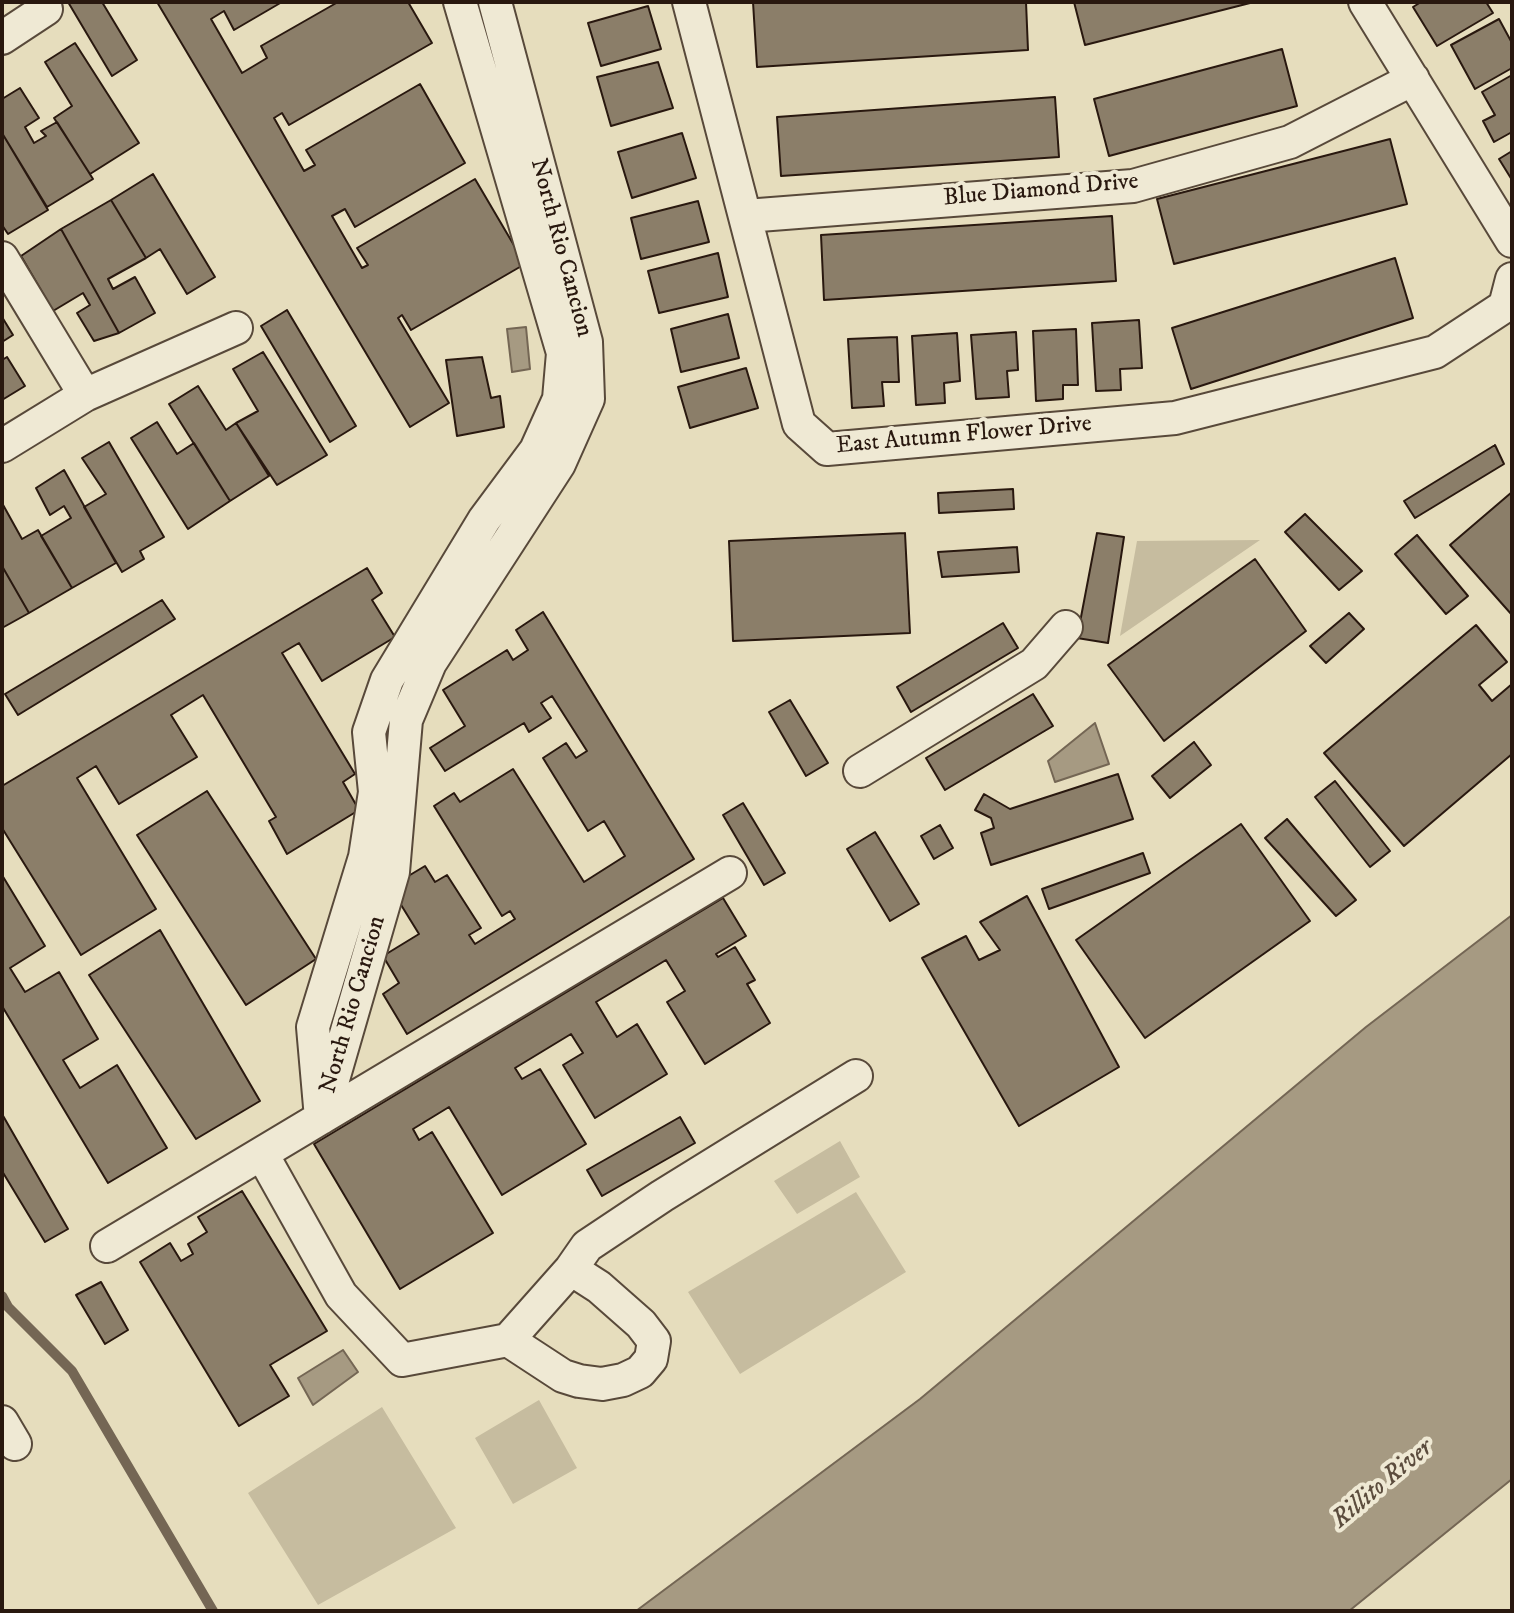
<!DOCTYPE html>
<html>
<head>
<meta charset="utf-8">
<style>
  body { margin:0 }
  #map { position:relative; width:1514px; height:1613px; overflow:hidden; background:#e6ddbd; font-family:"IM FELL DW Pica",serif }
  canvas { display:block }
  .frame { position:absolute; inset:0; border:4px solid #29180f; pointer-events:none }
</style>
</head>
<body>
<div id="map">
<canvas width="1514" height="1613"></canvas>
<div class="frame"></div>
</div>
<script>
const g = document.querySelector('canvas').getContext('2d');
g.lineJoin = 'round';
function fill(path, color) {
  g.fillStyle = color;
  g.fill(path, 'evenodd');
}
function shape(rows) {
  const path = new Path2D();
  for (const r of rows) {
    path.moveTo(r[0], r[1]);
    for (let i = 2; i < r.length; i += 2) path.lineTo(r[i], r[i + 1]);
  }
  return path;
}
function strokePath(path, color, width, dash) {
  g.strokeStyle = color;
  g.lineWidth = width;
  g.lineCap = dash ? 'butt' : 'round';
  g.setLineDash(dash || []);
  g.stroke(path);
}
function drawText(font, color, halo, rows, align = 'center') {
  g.font = font + ' "IM FELL DW Pica",serif';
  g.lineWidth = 8;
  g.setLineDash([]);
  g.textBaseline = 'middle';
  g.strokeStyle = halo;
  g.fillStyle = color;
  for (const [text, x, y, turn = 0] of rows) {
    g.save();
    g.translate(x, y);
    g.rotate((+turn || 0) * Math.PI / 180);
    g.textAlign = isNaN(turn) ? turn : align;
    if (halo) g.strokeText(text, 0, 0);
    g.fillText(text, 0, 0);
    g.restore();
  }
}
fill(shape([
  [1260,540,1120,636,1137,541],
  [840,1141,860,1177,797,1214,774,1181],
  [856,1192,906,1272,740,1374,688,1292],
  [539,1400,577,1468,513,1504,475,1438],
  [382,1407,456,1528,318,1605,248,1493]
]), '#c6bc9f');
const water = shape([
  [526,327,530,369,512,372,507,329,526,327],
  [1095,723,1109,764,1055,782,1048,761,1095,723],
  [1512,915,1512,1479,1349,1611,636,1611,920,1399,1366,1027,1512,915],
  [343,1350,358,1372,313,1405,298,1378,343,1350]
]);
fill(water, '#a69a82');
strokePath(water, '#746654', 2);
strokePath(shape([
  [2,1296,8,1307,72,1371,213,1611]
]), '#746654', 10);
const building = shape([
  [68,2,102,2,137,60,112,76,68,2],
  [157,2,282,2,234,30,224,11,211,19,242,73,267,58,261,46,338,2,408,2,432,43,289,125,282,113,274,118,304,171,315,165,306,150,420,84,465,163,355,227,345,209,332,216,362,268,368,265,357,248,475,179,525,264,411,330,402,315,398,318,449,403,410,427,157,2],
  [753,2,1026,2,1028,50,757,67,753,2],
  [1074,2,1254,2,1085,45,1074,2],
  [1421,2,1486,2,1493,13,1437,46,1413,7,1421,2],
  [648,6,661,49,601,66,588,23,648,6],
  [1499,19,1512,43,1512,68,1475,89,1451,45,1499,19],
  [75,43,139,143,90,174,54,118,72,106,45,62,75,43],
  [1282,49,1297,106,1109,156,1094,99,1282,49],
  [658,62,673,108,611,126,597,77,658,62],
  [1512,75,1512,132,1494,142,1483,121,1495,115,1482,92,1512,75],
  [20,88,39,118,25,127,34,143,46,136,41,131,57,122,93,179,47,207,2,133,2,99,20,88],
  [1055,97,1059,157,781,176,777,117,1055,97],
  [2,133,48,210,8,234,2,225,2,133],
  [682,133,696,178,632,198,618,152,682,133],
  [1390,139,1407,204,1174,264,1157,199,1390,139],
  [1512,151,1512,180,1499,159,1512,151],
  [153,174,215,277,187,294,160,249,146,258,111,200,153,174],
  [111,200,146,258,108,279,113,289,135,277,155,313,119,333,61,229,111,200],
  [698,201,709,242,641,259,631,218,698,201],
  [1112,216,1116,281,824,300,821,235,1112,216],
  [61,229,119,333,94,341,77,313,90,305,83,293,53,311,21,256,61,229],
  [718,253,728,297,659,313,648,271,718,253],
  [1395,258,1413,318,1191,389,1172,328,1395,258],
  [287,310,356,426,330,442,261,326,287,310],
  [728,314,739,358,681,372,671,329,728,314],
  [2,317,13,335,2,342,2,317],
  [1139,320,1142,368,1120,369,1121,390,1096,391,1092,323,1139,320],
  [1076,329,1078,385,1063,385,1063,399,1036,401,1033,331,1076,329],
  [1016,332,1018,370,1007,371,1009,397,976,399,971,335,1016,332],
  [957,333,960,381,944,383,945,403,916,405,912,336,957,333],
  [897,337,899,382,882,382,884,406,852,408,848,339,897,337],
  [263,352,327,455,277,485,236,423,258,411,233,369,263,352],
  [7,357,25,386,2,400,2,360,7,357],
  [482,357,491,398,500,396,504,427,457,436,446,360,482,357],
  [746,368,758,408,690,428,678,387,746,368],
  [198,386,226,430,236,423,269,476,230,501,169,404,198,386],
  [157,422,177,454,194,443,230,501,188,529,131,438,157,422],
  [109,442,164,537,140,551,144,559,122,572,84,507,106,494,82,458,109,442],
  [1495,445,1504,464,1415,518,1404,501,1495,445],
  [64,470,116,563,72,588,41,536,71,518,64,506,50,515,36,488,64,470],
  [1013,489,1014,509,939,513,938,493,1013,489],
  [1512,492,1512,615,1450,545,1512,492],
  [2,503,22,539,38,530,72,588,29,613,2,566,2,503],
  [1305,514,1362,571,1339,590,1285,532,1305,514],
  [905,533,910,633,733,641,729,541,905,533],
  [1097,533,1124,537,1108,643,1077,638,1097,533],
  [1417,535,1468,596,1446,614,1395,554,1417,535],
  [1017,547,1019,572,942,577,938,552,1017,547],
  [1255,559,1306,631,1164,741,1108,665,1255,559],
  [2,566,29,613,2,628,2,566],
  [367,568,382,593,372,600,395,637,322,681,299,643,282,653,355,774,343,782,359,810,287,854,269,821,276,817,203,695,171,715,197,757,119,804,96,766,77,778,156,909,81,955,2,828,2,786,367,568],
  [162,600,175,619,18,715,5,694,162,600],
  [543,612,694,859,407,1034,383,994,399,983,383,956,419,934,390,887,425,866,435,882,447,875,481,928,469,935,475,944,515,919,510,911,502,916,434,806,454,793,460,802,513,769,584,882,625,856,604,821,588,831,543,758,566,743,576,758,587,751,552,696,541,703,551,718,529,732,524,723,445,771,430,748,465,726,443,690,507,650,513,660,528,650,516,630,543,612],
  [1349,613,1364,629,1326,663,1310,646,1349,613],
  [1003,623,1018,648,911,712,897,687,1003,623],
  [1476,625,1507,662,1479,685,1492,701,1512,684,1512,754,1404,846,1324,753,1476,625],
  [1033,694,1053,726,945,790,926,758,1033,694],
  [790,700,828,763,806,776,769,712,790,700],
  [1194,742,1211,765,1170,798,1152,776,1194,742],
  [1118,774,1133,819,991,865,981,833,994,828,991,818,975,810,984,794,1010,809,1118,774],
  [1335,781,1390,851,1370,867,1315,797,1335,781],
  [207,791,316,959,246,1005,137,835,207,791],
  [743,803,785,873,764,885,723,815,743,803],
  [1287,819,1356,900,1336,916,1265,838,1287,819],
  [1241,824,1310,921,1145,1038,1076,940,1241,824],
  [940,825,953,848,934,859,921,836,940,825],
  [875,832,919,904,890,921,847,849,875,832],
  [1143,853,1150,873,1049,909,1042,889,1143,853],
  [2,875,45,946,10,968,25,992,59,972,98,1039,63,1060,80,1088,117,1065,167,1148,108,1183,2,1006,2,875],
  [1027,896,1119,1067,1019,1126,922,958,966,936,979,960,1000,950,980,922,1027,896],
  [723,898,746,936,716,954,718,957,735,947,755,980,747,984,770,1023,705,1064,667,1002,685,991,666,960,596,1002,617,1037,637,1024,667,1074,595,1118,563,1065,583,1053,571,1034,515,1068,522,1079,540,1069,586,1144,502,1195,449,1107,413,1129,419,1140,432,1132,493,1233,400,1289,314,1144,723,898],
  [160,930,260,1101,196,1139,89,975,160,930],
  [2,1114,68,1229,45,1242,2,1171,2,1114],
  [680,1117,695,1143,602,1196,587,1170,680,1117],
  [242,1191,327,1331,270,1365,289,1396,239,1426,140,1262,170,1243,181,1261,193,1254,188,1244,207,1232,198,1217,242,1191],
  [101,1282,128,1330,105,1344,76,1295,101,1282]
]);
fill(building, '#8b7e69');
strokePath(building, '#29180f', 2);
const minor = shape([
  [689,2,799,424,827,449,1175,418,1435,352,1505,306,1512,279],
  [1365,2,1512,241],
  [2,38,46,9],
  [746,216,1133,186,1290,142,1413,79],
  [2,258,85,395],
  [2,446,85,395,236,328],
  [860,771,1034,664,1066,627],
  [327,1100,393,872,406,720,430,663,559,464,588,399,586,342,495,2],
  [321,1118,313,1027,365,857,375,792,369,732,387,680,484,520,536,450,559,399,563,353,460,2],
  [262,1154,341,1295,402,1360,508,1340],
  [107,1246,730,873],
  [508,1340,571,1269,587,1246,662,1196,856,1076],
  [508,1340,563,1376,579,1381,602,1384,623,1380,640,1372,651,1359,654,1341,641,1324,599,1287,571,1269],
  [2,1422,15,1444]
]);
strokePath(minor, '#58493a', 36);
strokePath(minor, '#efe9d4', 32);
drawText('24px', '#29180f', '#efe9d4', [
  ["Blue Diamond Drive",1041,191,-5],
  ["North Rio Cancion",560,248,75],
  ["East Autumn Flower Drive",964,436,-5],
  ["North Rio Cancion",354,1005,-74]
]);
drawText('italic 26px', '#5b4c3d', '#efe9d4', [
  ["Rillito River",1383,1485,-40]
]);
</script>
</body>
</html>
